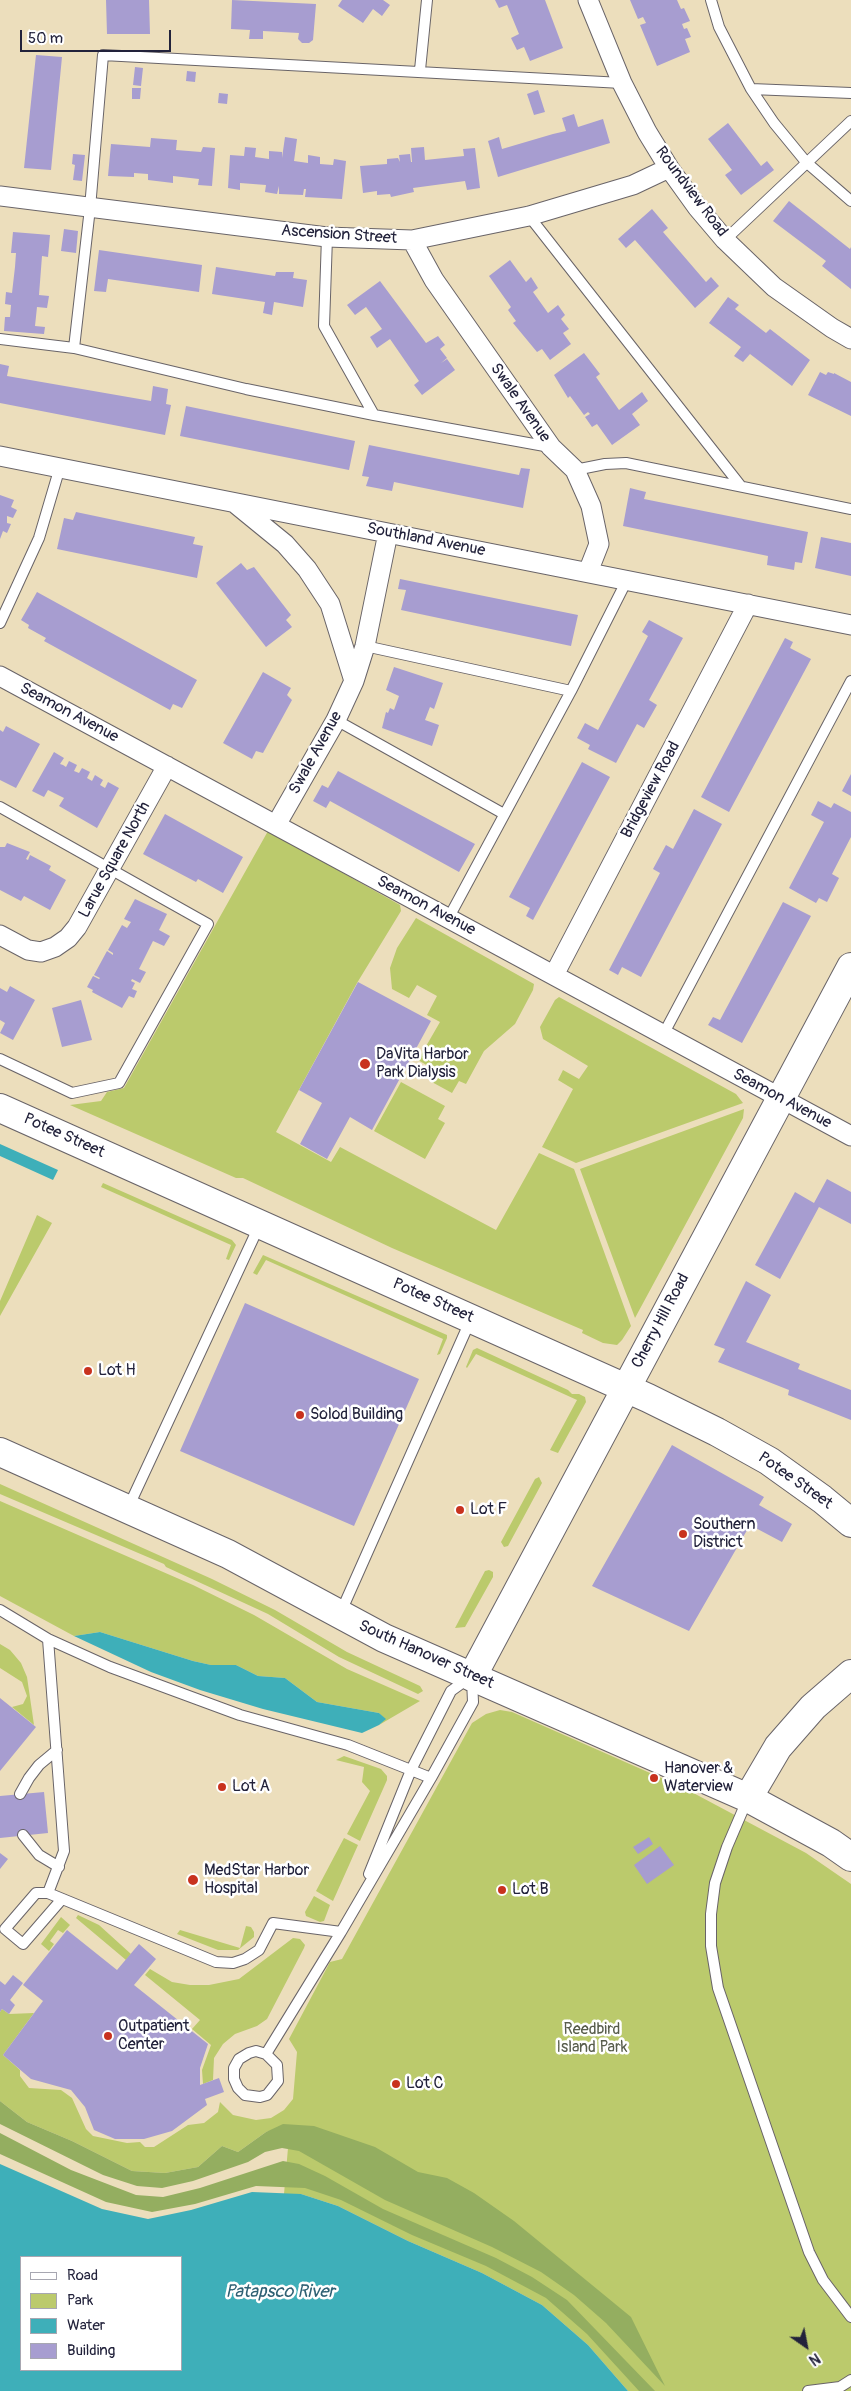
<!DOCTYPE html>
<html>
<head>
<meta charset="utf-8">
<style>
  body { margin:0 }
  #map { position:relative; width:851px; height:2391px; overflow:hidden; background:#ecdebc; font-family:Pangolin,sans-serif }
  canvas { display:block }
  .legend { position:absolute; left:20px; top:2256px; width:162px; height:115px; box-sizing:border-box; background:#fff; border:1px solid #a7a7b1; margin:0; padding:6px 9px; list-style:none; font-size:15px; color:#22223b }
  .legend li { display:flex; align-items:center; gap:10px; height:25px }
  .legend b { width:25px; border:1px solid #a7a7b1 }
  .north { position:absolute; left:781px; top:2321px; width:50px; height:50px; -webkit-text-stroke:4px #fff; paint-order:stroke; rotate:147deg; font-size:14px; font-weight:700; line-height:20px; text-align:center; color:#22223b }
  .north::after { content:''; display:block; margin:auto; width:18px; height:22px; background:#22223b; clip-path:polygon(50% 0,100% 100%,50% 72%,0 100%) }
  .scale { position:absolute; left:20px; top:30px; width:151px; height:22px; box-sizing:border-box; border:2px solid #22223b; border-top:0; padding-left:6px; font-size:15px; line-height:18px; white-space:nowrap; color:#22223b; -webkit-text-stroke:4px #fff; paint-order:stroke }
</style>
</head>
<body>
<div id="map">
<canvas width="851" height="2391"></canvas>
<ul class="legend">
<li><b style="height:6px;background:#fff"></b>Road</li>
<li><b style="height:14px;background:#bbca6c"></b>Park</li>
<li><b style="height:14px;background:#3eafb9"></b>Water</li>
<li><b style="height:14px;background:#a79dd0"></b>Building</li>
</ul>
<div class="north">N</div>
<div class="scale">50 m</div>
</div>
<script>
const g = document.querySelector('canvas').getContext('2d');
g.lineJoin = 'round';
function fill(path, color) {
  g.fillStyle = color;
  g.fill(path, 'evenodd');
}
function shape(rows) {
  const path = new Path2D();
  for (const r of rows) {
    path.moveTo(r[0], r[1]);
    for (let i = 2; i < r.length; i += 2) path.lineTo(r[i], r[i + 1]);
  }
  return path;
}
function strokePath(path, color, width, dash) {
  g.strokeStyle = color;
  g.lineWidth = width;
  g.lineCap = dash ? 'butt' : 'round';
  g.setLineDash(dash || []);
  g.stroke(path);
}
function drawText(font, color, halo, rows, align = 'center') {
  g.font = font + ' Pangolin,sans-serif';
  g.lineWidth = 5;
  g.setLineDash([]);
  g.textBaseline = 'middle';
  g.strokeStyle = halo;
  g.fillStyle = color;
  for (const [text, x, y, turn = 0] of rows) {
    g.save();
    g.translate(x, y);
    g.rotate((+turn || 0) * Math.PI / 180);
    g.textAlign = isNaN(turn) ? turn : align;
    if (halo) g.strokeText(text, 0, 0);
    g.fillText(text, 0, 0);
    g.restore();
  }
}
fill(shape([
  [268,831,400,905,401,911,357,983,276,1132,331,1162,340,1147,496,1230,539,1153,574,1169,631,1326,622,1340,617,1345,603,1343,582,1333,583,1330,392,1248,243,1178,236,1178,70,1105,101,1101,107,1092,124,1088],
  [416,918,534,984,533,990,515,1024,484,1051,466,1084,459,1081,452,1093,430,1081,435,1070,418,1060,440,1022,427,1015,437,996,417,985,409,998,392,989,390,968,397,948],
  [559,997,736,1094,743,1103,576,1163,542,1147,573,1089,558,1080,563,1070,579,1079,588,1066,543,1039,540,1027,555,1000],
  [401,1082,445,1106,438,1119,445,1123,425,1159,374,1131],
  [744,1109,743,1118,635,1318,580,1169],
  [103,1183,232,1240,236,1245,229,1260,226,1259,231,1245,101,1187],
  [37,1215,52,1223,0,1316,0,1301],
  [263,1255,447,1335,447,1338,440,1354,437,1355,443,1339,266,1260,257,1275,253,1273],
  [477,1348,568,1390,572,1394,579,1394,585,1397,586,1402,558,1453,550,1450,577,1400,476,1354,467,1368,466,1367,473,1350],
  [539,1477,542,1483,508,1546,504,1547,501,1542,535,1479],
  [0,1484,212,1579,275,1610,347,1652,420,1686,423,1691,418,1694,339,1657,268,1614,166,1567,164,1564,0,1494],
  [0,1501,193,1585,254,1615,347,1669,420,1701,379,1725,385,1719,379,1713,317,1702,285,1678,258,1676,236,1665,211,1665,193,1661,100,1632,74,1636,0,1596],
  [489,1570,493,1572,493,1577,465,1627,455,1628,485,1571],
  [0,1644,10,1650,21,1663,27,1677,34,1725,12,1707,23,1704,27,1696,22,1682,0,1668],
  [500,1710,512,1712,684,1788,806,1853,851,1884,851,2391,628,2391,588,2345,542,2305,482,2273,408,2241,338,2206,301,2194,284,2194,290,2125,266,2132,238,2152,222,2146,198,2167,165,2173,132,2171,72,2141,27,2122,0,2101,0,2012,2,2009,9,2014,34,2013,3,2055,20,2070,20,2076,29,2088,61,2090,72,2098,86,2129,93,2136,127,2143,140,2142,145,2147,154,2147,188,2125,204,2123,218,2112,220,2102,233,2115,256,2120,271,2118,284,2110,293,2099,297,2052,289,2039,330,1962,342,1959,472,1723,486,1714],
  [344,1756,381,1769,387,1776,387,1780,360,1841,347,1834,370,1791,362,1782,364,1767,336,1760],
  [344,1838,358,1845,333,1901,316,1891],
  [314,1896,330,1905,324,1921,320,1922,306,1916,305,1912],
  [78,1915,99,1925,131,1954,126,1960,76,1918],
  [61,1917,70,1925,63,1933,58,1930,50,1941,54,1944,49,1951,41,1944],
  [246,1926,251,1927,254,1932,254,1937,238,1950,218,1950,177,1934,180,1930,240,1948],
  [293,1938,300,1939,305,1945,304,1948,267,2019,257,2026,235,2034,223,2044,214,2058,213,2080,203,2084,202,2070,211,2045,192,2029,200,2020,145,1975,150,1969,172,1982,190,1985,209,1985,239,1979]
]), '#bbca6c');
fill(shape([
  [0,2101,27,2122,72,2141,132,2171,165,2173,198,2167,222,2146,238,2152,266,2132,283,2124,314,2126,375,2147,418,2172,447,2178,474,2193,514,2221,631,2317,665,2386,606,2323,574,2295,541,2272,492,2247,385,2200,299,2151,282,2148,265,2152,248,2162,193,2181,162,2188,137,2186,103,2175,0,2124],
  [0,2133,71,2170,136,2195,163,2197,200,2188,283,2161,299,2164,325,2176,383,2209,496,2258,532,2277,567,2300,655,2391,639,2391,587,2334,546,2298,486,2266,412,2235,341,2200,305,2188,256,2186,195,2204,152,2212,106,2202,0,2154]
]), '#94ae60');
fill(shape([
  [0,1144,58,1170,53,1180,0,1156],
  [100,1632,193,1661,211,1665,236,1665,258,1676,285,1678,317,1702,379,1713,386,1719,379,1725,362,1733,263,1709,200,1690,151,1672,74,1636],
  [0,2164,102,2209,148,2219,191,2210,252,2192,301,2194,338,2206,408,2241,482,2273,542,2305,588,2345,628,2391,0,2391],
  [21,2257,181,2257,181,2370,21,2370]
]), '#3eafb9');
fill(shape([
  [106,0,149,0,150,34,107,34],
  [232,0,316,4,313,40,309,43,302,43,298,39,299,33,263,31,263,39,249,39,250,30,231,29],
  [342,0,383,0,390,5,382,16,373,9,363,23,338,6],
  [495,0,545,0,563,48,530,61,524,47,517,50,511,38,519,34,507,5,499,8],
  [630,0,677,0,681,9,684,8,690,21,682,24,684,29,687,28,691,37,685,39,690,52,657,66,640,25,646,23,643,17,638,19],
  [36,55,62,57,51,170,24,168],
  [135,67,143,68,141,86,133,85],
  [187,71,196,72,195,82,186,81],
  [132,88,141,88,140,99,132,99],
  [538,90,545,112,534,115,527,94],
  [219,93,228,94,227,104,218,103],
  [574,114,578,127,603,119,610,143,498,177,488,141,499,137,502,149,553,134,566,131,562,118],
  [728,123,761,166,767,161,774,170,741,195,725,175,732,170,708,139],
  [285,137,297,139,294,161,308,163,308,155,320,157,320,164,333,165,334,159,346,161,342,199,305,197,306,189,304,189,303,195,279,194,279,186,277,194,265,192,266,185,240,183,240,190,228,188,230,155,244,156,245,147,256,148,255,157,269,159,269,151,282,152,282,158],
  [151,138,177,140,176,150,201,152,203,147,215,148,212,186,198,185,199,179,173,176,173,183,148,180,148,174,134,173,134,177,108,176,111,144,150,147],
  [424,147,425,160,464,156,463,149,475,148,480,188,467,190,465,181,413,188,414,192,391,197,390,194,377,195,377,191,363,193,360,166,387,164,387,159,398,158,400,162,399,155,410,154,411,162,412,162,411,148],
  [73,154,85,155,82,181,73,180,75,165,72,164],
  [789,201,850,249,851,247,851,289,822,266,826,261,773,221],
  [652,209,668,228,663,232,706,282,711,277,719,286,695,308,635,240,626,248,618,239],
  [64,229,78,231,76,253,61,251],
  [13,232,50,235,48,257,42,256,39,295,49,296,47,308,37,307,35,326,45,327,44,334,4,331,5,317,10,317,11,305,5,304,6,292,12,293,15,267,16,253,11,253],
  [99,250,202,265,199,292,108,279,106,292,94,291],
  [510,260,526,282,531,277,538,288,533,292,548,313,558,305,565,315,561,319,569,329,563,333,571,344,550,360,542,349,537,352,513,323,516,321,508,310,511,307,489,276],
  [216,267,275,276,276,272,294,272,293,278,307,280,303,307,274,302,272,315,263,313,265,302,212,294],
  [380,281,426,343,438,336,445,345,440,349,447,358,441,363,447,359,455,370,422,395,414,385,419,381,390,339,377,348,370,337,382,329,366,307,355,315,347,305],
  [728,297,739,305,735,309,766,333,770,329,810,360,792,386,750,354,743,362,734,356,741,347,709,323],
  [584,353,600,374,596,377,619,410,642,392,648,401,632,414,640,425,612,445,597,424,592,427,585,417,590,414,588,412,584,415,570,396,568,398,554,375],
  [0,364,9,366,7,376,151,401,153,386,168,389,166,404,171,405,165,435,0,403],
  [820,372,826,375,828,372,834,374,834,373,851,382,851,416,808,395],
  [186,406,355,441,349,470,180,436],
  [369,445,519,475,521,468,530,469,523,508,394,482,392,491,366,486,369,477,362,476],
  [630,488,646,492,644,499,808,532,802,563,795,562,794,570,767,565,768,556,623,526],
  [0,495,14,500,11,507,17,510,13,518,7,516,7,523,11,524,7,533,3,531,0,539],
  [76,512,195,537,193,544,203,546,197,578,57,549,64,518,73,520],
  [821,537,851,543,851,576,815,568],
  [241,563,247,570,254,567,291,615,286,620,292,627,266,647,216,583],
  [400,579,578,615,571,646,401,610,406,590,398,589],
  [37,592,197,680,182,708,173,704,170,710,44,641,46,638,28,628,29,625,21,620],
  [649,620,683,638,649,700,657,705,644,728,637,724,616,763,588,749,590,745,577,738,585,723,598,730,648,636,642,632],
  [785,638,793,642,790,648,811,659,729,812,701,797],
  [394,667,443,683,434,709,430,707,425,720,439,725,432,746,382,728,386,712,388,713,390,708,394,710,399,696,386,690],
  [263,672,291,688,287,695,292,700,263,753,256,751,252,759,223,743],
  [6,726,40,744,16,788,0,780,0,730,3,732],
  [54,752,64,758,60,764,63,765,66,767,69,761,77,765,74,771,79,773,82,768,90,772,87,778,92,781,95,775,103,780,100,785,105,788,108,782,119,788,97,828,59,806,64,798,48,790,44,797,32,791],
  [582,762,610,777,533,920,526,916,530,908,509,897],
  [338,771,475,844,459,872,330,801,326,808,313,801,322,785,328,788],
  [851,774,851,796,842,791],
  [818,801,831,808,834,803,851,812,851,837,832,874,839,878,827,902,819,898,816,903,789,888,824,822,811,815],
  [694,809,722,824,641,977,622,967,618,975,609,970,660,873,653,869,666,845,673,849],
  [165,814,243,857,223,893,198,879,196,882,143,854],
  [7,843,30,852,26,859,28,860,30,855,51,866,49,870,66,880,50,910,24,896,21,901,0,890,0,847,5,847],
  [135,899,167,914,159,930,170,936,164,946,153,941,139,969,146,972,140,983,132,979,131,981,135,983,132,989,137,991,134,998,129,996,122,1008,92,992,93,990,87,987,93,976,99,979,100,978,94,975,107,951,113,955,113,953,108,950,122,925,127,928,131,922,124,919],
  [783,902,811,916,742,1043,708,1025,713,1017,720,1020],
  [358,982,431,1021,372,1130,350,1117,327,1159,300,1144,322,1103,299,1090],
  [10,986,35,1000,13,1040,0,1033,5,1023,0,1020,0,988,7,992],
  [81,1000,92,1040,62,1047,52,1008],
  [827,1179,851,1192,851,1224,819,1207,780,1279,755,1265,795,1192,814,1203],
  [746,1281,771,1295,746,1342,800,1364,798,1369,851,1390,851,1420,788,1395,789,1390,718,1362,725,1349,714,1345],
  [245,1303,419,1379,354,1526,180,1451],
  [672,1445,764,1497,759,1505,792,1524,782,1542,750,1525,689,1631,592,1586],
  [0,1698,36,1727,0,1771],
  [44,1792,48,1833,0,1838,0,1796],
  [649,1837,653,1844,638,1854,633,1847],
  [660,1846,674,1865,647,1884,634,1865],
  [0,1853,8,1859,0,1869],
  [67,1930,117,1970,139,1944,156,1959,134,1985,208,2044,200,2068,200,2085,219,2078,224,2092,205,2099,207,2105,172,2131,144,2139,115,2139,94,2130,85,2107,71,2090,31,2079,3,2055,43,2001,23,1985],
  [13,1975,23,1983,10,2000,15,2005,9,2014,2,2009,0,2012,0,1981,5,1985]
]), '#a79dd0');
const lane = shape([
  [711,0,719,27,751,89,774,123,806,162,851,201],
  [420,70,427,0],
  [751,89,851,93],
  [529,216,740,485],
  [327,237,324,326,374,415,550,447],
  [725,240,851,121],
  [0,339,74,348,246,389,374,415],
  [74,348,90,208,103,55,622,83],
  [575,470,605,464,626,463,851,509],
  [0,623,39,538,60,467],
  [365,646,571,691],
  [336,720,504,814],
  [0,807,208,924,119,1083,72,1093,0,1059],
  [448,919,571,691,627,580],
  [663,1035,851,681],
  [128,1508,260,1224],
  [0,1610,48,1639,110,1667,240,1715,348,1745,431,1778],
  [340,1614,471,1319],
  [48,1639,64,1851,48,1893,216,1962,233,1963,245,1959,259,1950,273,1923,341,1932],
  [20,1794,29,1778,39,1765,57,1750],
  [748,1798,727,1847,715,1883,711,1914,711,1946,718,1988,809,2252,823,2280,851,2317],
  [23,1835,39,1855,59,1867],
  [369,1874,411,1770,451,1691,469,1678],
  [48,1893,36,1893,5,1929,23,1944,62,1899],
  [266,2054,277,2065,278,2081,267,2095,260,2097,245,2095,238,2088,234,2079,234,2068,239,2059,249,2053,256,2051,266,2054,341,1932,431,1778,473,1702,472,1680],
  [808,2391,840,2387,851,2380]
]);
const street = shape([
  [588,0,622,83,647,132,669,168,697,207,725,240,774,287,832,328,851,339],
  [0,196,327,237,412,240,529,216,633,185,669,168],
  [412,240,434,280,551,447,575,470,591,506,599,544,588,572],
  [0,456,851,625],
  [236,504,285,544,307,569,330,604,354,681],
  [0,676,851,1136],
  [276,825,336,720,354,681,365,646,388,533],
  [0,935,28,950,41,952,55,947,68,938,77,927,167,766],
  [554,975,748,604]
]);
const secondary = shape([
  [472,1677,851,967],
  [748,1798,778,1747,813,1707,851,1674]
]);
const primary = shape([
  [0,1108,648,1398,717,1432,769,1461,822,1499,851,1523],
  [0,1452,228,1554,384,1638,748,1798,831,1843,851,1857]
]);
strokePath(lane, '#696468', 12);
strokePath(street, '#696468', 21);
strokePath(secondary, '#696468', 30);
strokePath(primary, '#696468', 30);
strokePath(lane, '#fff', 10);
strokePath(street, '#fff', 19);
strokePath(secondary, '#fff', 28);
strokePath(primary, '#fff', 28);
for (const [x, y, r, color] of [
  [365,1064,6,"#c8321e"],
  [88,1371,5,"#c8321e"],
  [300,1415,5,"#c8321e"],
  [460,1510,5,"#c8321e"],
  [683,1534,5,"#c8321e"],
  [654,1778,5,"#c8321e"],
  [222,1787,5,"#c8321e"],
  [193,1880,6,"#c8321e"],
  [502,1890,5,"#c8321e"],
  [108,2036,5,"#c8321e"],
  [396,2084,5,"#c8321e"]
]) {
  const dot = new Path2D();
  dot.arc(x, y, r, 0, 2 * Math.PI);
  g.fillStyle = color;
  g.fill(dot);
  strokePath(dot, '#fff', 2);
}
drawText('16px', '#22223b', '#fff', [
  ["Roundview Road",691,192,53],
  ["Ascension Street",339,235,4],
  ["Swale Avenue",520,403,55],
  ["Southland Avenue",426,540,11],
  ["Seamon Avenue",69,713,28],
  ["Swale Avenue",316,753,-61],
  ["Bridgeview Road",651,790,-62],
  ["Larue Square North",115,860,-61],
  ["Seamon Avenue",426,906,28],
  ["Seamon Avenue",782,1099,28],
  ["Potee Street",64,1136,24],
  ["Potee Street",433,1301,24],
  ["Cherry Hill Road",661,1321,-62],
  ["Potee Street",795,1481,35],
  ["South Hanover Street",426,1655,24]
]);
drawText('16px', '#22223b', '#fff', [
  ["DaVita Harbor",376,1055],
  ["Park Dialysis",376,1073],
  ["Lot H",98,1371],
  ["Solod Building",310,1415],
  ["Lot F",470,1510],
  ["Southern",693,1525],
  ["District",693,1543],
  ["Hanover &",664,1769],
  ["Waterview",664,1787],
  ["Lot A",232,1787],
  ["MedStar Harbor",204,1871],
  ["Hospital",204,1889],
  ["Lot B",512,1890],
  ["Outpatient",118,2027],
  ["Center",118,2045],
  ["Lot C",406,2084]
], 'left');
drawText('16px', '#585d4c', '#fff', [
  ["Reedbird",592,2030],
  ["Island Park",592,2048]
]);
drawText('italic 18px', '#2f6174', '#fff', [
  ["Patapsco River",280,2292]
]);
</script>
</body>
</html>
